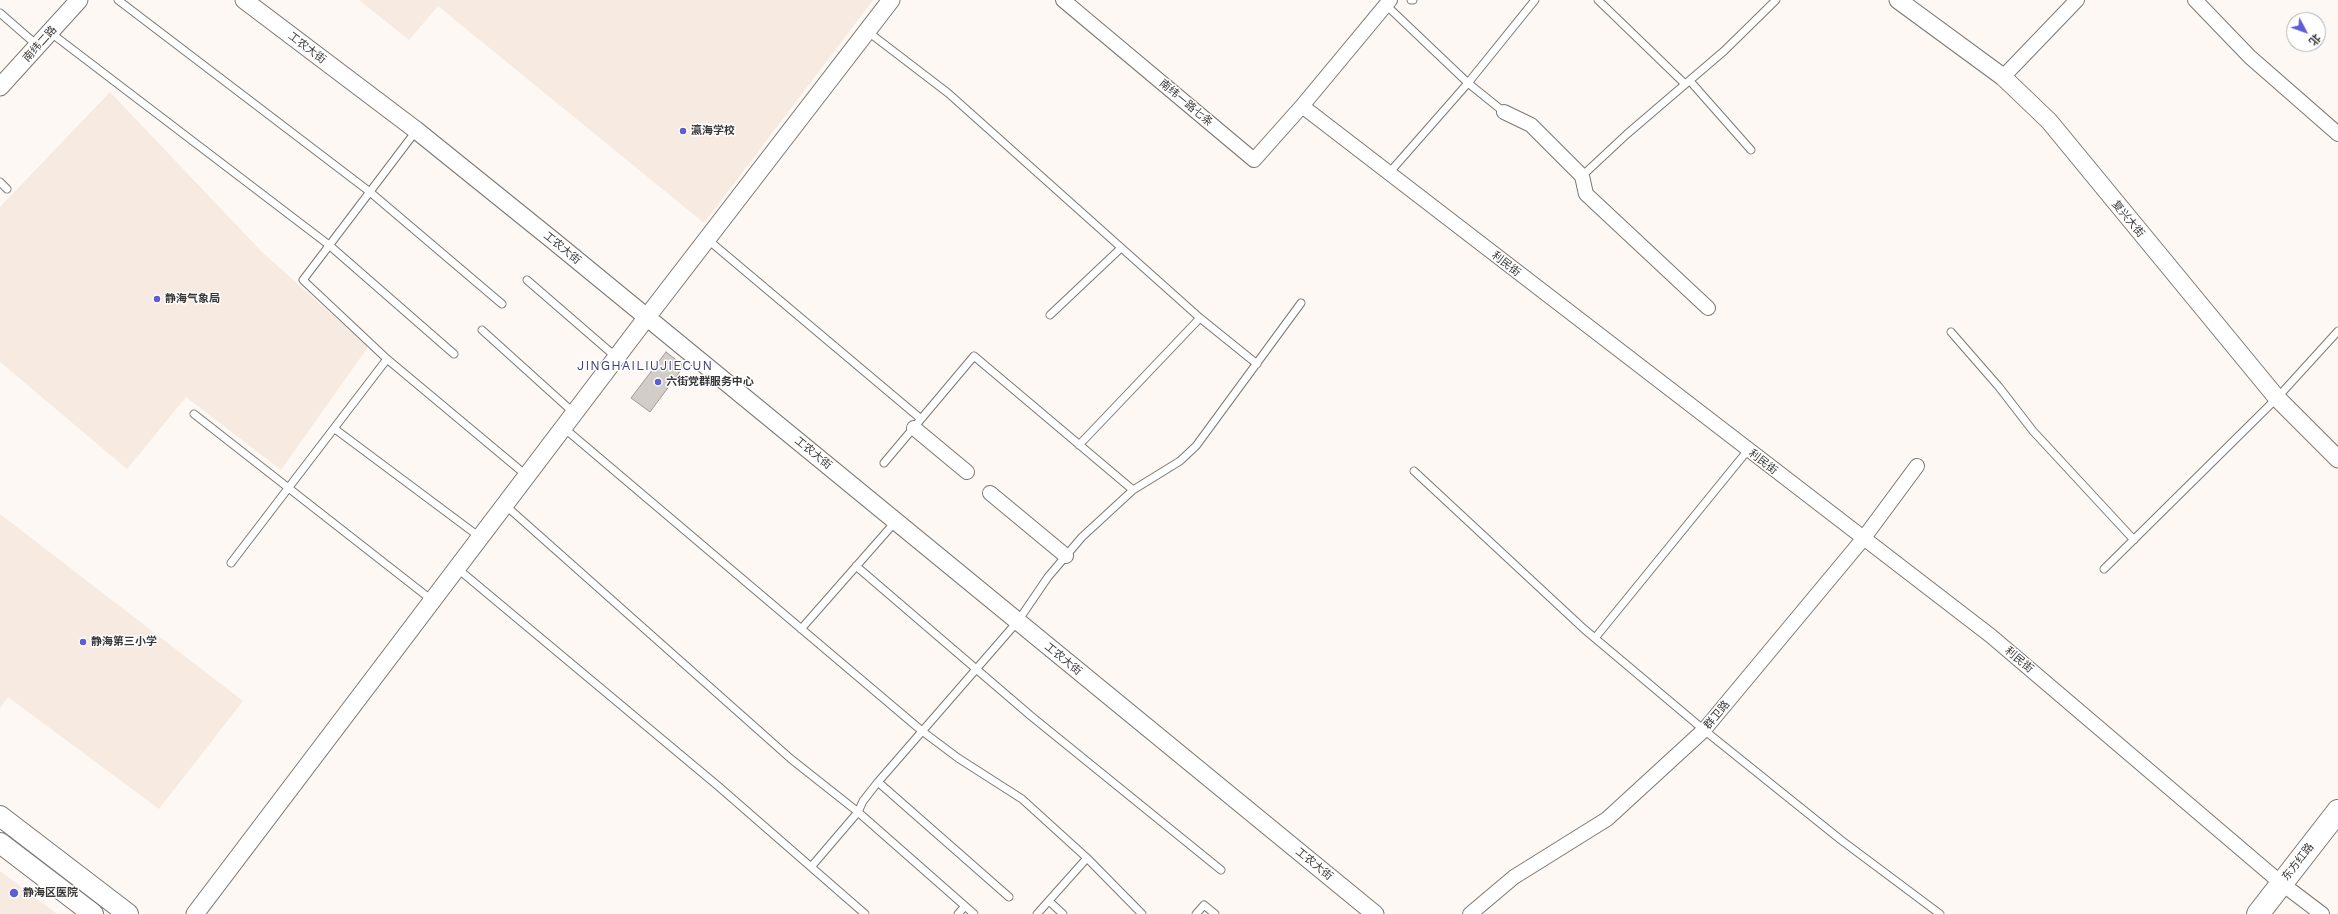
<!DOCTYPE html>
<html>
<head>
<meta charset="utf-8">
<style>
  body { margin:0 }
  #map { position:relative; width:2338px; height:914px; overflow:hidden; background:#fdf8f4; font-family:"Work Sans","Noto Sans SC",sans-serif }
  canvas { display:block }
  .north { position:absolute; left:2286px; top:12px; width:40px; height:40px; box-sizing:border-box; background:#fff; border:1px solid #b0afaf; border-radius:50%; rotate:131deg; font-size:11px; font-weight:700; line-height:16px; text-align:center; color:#3a3837 }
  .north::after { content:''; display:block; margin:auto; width:14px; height:18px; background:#5e5dd5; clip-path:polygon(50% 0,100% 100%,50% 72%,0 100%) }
</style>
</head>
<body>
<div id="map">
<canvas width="2338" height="914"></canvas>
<div class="north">北</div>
</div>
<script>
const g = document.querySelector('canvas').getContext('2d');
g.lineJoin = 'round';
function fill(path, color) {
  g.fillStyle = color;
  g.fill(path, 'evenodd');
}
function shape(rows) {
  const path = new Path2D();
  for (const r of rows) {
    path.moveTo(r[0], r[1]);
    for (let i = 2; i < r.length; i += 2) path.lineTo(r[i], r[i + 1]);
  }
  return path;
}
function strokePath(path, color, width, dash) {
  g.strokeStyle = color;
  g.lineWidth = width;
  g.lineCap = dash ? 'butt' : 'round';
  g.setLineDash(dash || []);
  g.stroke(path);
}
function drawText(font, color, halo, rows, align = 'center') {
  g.font = font + ' "Work Sans","Noto Sans SC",sans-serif';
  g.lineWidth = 3;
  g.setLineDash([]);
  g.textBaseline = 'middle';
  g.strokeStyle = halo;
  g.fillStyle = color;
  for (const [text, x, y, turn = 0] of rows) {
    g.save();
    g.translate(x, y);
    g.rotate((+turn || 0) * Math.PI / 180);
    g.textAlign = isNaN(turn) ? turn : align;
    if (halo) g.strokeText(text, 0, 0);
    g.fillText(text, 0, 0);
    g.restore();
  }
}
fill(shape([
  [359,0,873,0,704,223,438,6,409,40],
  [110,92,261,251,368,347,281,470,186,397,127,469,0,362,0,207],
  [0,514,243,701,159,809,8,697,0,708],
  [0,871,57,914,0,914]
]), '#f6eae1');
const building = shape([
  [666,352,684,366,650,412,631,398,666,352]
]);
fill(building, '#d2cdc9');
strokePath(building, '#9e9996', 1);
const service = shape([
  [118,0,370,192,502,304],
  [1411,0,1413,0],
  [1598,0,1685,84],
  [1386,5,1468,83,1504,112],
  [0,13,38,46],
  [867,31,948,93,1200,318,1257,364],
  [51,33,329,245,454,354],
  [1690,81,1751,150],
  [416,131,303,280,387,359,526,475],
  [1389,173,1468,83,1535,0],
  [1582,176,1627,134,1724,51,1776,0],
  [0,182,7,189],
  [707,239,921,419],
  [527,280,616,357],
  [1050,315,1121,248],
  [482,330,574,413],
  [1951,332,1999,387,2033,431,2134,540],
  [194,414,433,601],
  [564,428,922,731,958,758,1022,799,1087,858,1142,914],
  [335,429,481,538],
  [1079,445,1200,318],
  [884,463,974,356,1133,490],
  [1414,471,1584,629,1704,730,1841,840,1940,914],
  [505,505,791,759,858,812,974,914],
  [231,563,387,359],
  [856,566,1031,716,1221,870],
  [458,569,718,786,865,914],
  [2104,569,2277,398,2338,331],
  [801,629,896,521],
  [1595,638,1748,450],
  [878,782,1009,897],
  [811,867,858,812,863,801,878,782,1018,621,1048,577,1082,537,1133,490,1180,461,1196,446,1301,303],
  [1049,901,1063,914],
  [958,914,965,906],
  [1037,914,1087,858],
  [1196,914,1204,905,1215,914]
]);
const minor = shape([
  [1063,0,1254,160,1302,106],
  [1390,0,1302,106,1991,636,2281,883,2322,914],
  [2195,0,2250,57,2338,134],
  [2003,77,2077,0],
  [1504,112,1531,125,1582,176,1586,194,1708,308],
  [914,428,967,472],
  [990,493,1066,556],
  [1470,914,1514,877,1607,819,1704,730,1863,539,1917,466]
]);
const tertiary = shape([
  [244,0,416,130,555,242,1375,914],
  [1898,0,2003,77,2049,121,2277,398,2338,459],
  [0,87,79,0],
  [195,914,647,317,891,0]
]);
const secondary = shape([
  [0,816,128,914],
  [0,843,93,914]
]);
const primary = shape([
  [2258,914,2338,811]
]);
strokePath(service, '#7c7874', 9);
strokePath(minor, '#7c7874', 16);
strokePath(tertiary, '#7c7874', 19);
strokePath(secondary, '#7c7874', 22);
strokePath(primary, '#7c7874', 24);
strokePath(service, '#fff', 7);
strokePath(minor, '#fff', 14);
strokePath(tertiary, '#fff', 17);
strokePath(secondary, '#fff', 20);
strokePath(primary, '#fff', 22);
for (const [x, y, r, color] of [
  [683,131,4,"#5e5dd5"],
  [157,299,4,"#5e5dd5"],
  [658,382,4,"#5e5dd5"],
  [83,642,4,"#5e5dd5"],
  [14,893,5,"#5e5dd5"]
]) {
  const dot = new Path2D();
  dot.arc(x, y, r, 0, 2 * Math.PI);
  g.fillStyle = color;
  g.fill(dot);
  strokePath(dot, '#fff', 1.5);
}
drawText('11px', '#3a3837', '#fff', [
  ["南纬二路",40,44,-48],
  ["工农大街",307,48,37],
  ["南纬一路七条",1186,103,40],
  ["复兴大街",2128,219,50],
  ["工农大街",562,248,39],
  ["利民街",1506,264,38],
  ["工农大街",813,453,39],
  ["利民街",1763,462,38],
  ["工农大街",1063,659,39],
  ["利民街",2019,660,40],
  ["群卫路",1717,715,-50],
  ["东方红路",2298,862,-52],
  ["工农大街",1314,864,39]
]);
drawText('bold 11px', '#3a3837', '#fff', [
  ["瀛海学校",691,131],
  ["静海气象局",165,299],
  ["六街党群服务中心",666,382],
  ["静海第三小学",91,642],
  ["静海区医院",23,893]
], 'left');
g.letterSpacing = '1px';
drawText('13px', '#3d3f7c', '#fff', [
  ["JINGHAILIUJIECUN",645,366]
]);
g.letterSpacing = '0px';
</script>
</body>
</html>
